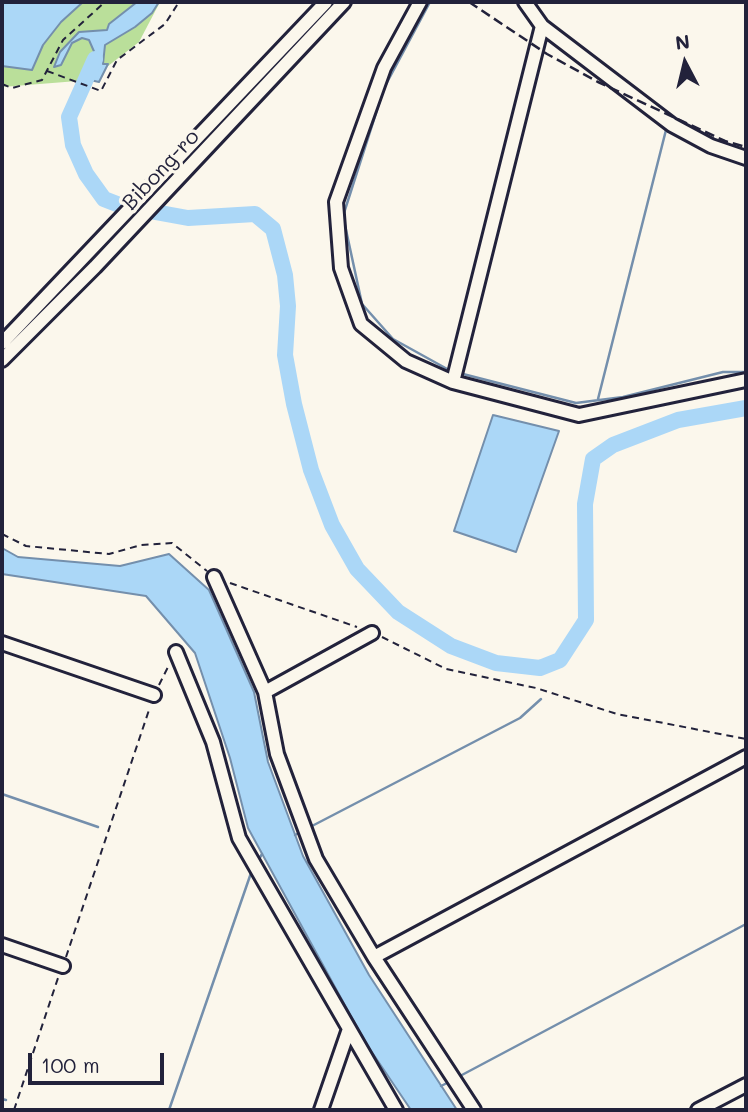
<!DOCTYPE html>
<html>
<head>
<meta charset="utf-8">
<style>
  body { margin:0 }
  #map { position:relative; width:748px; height:1112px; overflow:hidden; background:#fbf7ec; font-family:Mali,sans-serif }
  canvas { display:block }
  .frame { position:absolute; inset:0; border:4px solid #22223b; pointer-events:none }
  .north { position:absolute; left:650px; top:28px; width:70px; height:70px; -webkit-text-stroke:5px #fbf7ec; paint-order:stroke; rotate:353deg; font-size:19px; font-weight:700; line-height:28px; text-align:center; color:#22223b }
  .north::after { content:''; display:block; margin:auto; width:24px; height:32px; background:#22223b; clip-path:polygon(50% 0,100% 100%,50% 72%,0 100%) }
  .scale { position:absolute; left:28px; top:1053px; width:136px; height:32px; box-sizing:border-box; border:4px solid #22223b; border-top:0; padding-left:9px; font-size:21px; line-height:24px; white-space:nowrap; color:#22223b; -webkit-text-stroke:5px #fbf7ec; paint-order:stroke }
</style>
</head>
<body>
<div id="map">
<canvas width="748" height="1112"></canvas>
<div class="frame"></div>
<div class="north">N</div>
<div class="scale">100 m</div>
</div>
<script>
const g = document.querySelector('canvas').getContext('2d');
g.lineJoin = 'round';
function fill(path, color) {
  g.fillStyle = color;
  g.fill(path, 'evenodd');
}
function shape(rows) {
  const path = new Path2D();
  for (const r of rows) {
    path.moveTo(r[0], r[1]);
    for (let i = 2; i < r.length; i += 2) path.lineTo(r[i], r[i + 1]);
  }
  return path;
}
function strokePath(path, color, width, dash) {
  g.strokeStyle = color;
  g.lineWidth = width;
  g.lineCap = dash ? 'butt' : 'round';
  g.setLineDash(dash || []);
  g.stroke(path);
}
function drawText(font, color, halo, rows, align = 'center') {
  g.font = font + ' Mali,sans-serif';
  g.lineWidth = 7;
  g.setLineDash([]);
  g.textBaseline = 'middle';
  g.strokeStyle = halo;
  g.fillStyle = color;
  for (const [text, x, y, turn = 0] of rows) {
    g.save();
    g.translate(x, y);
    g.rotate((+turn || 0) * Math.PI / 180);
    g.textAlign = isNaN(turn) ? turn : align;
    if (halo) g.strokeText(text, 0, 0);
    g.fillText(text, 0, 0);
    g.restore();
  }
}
fill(shape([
  [2,2,160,2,139,42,90,80,2,87]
]), '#badf9a');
const water = shape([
  [2,2,83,2,61,22,43,45,32,70,2,66,2,2],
  [137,2,159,2,152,13,135,27,105,45,103,64,108,64,99,82,81,78,96,56,89,40,82,38,72,43,61,65,54,67,60,52,79,32,107,30,109,24,137,2],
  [493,415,559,431,516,552,454,531,493,415],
  [2,548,18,557,120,566,169,554,209,590,254,692,268,762,303,856,369,975,457,1110,411,1110,365,1042,248,828,230,758,195,653,146,596,2,574,2,548]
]);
fill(water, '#abd7f7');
strokePath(water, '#748fac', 2);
strokePath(shape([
  [430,2,384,88,343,216,362,304,393,339,449,370],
  [463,374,576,403,623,397,723,372,746,372],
  [598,399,666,130],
  [2,794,98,827],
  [312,826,520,718,541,699],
  [295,835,299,833],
  [259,859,262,854],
  [460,1076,746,924],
  [441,1086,447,1083],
  [2,1099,6,1100],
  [169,1110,251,873]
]), '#748fac', 2.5);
strokePath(shape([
  [95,59,69,117,73,145,86,174,104,199,122,206,188,218,255,214,273,229,285,275,288,306,285,355,294,404,311,470,332,525,357,569,398,612,451,646,496,663,540,668,560,660,586,620,585,504,593,459,613,445,678,420,746,408]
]), '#abd7f7', 16);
const minor = shape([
  [420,2,384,68,336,202,341,268,361,324,406,361,453,382,579,415,746,380],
  [525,2,542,26,672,125,711,146,746,158],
  [2,343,326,2],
  [2,360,95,267,344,2],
  [453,382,542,26],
  [214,577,265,692,277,754,316,859,374,957,474,1110],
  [2,643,154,695],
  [176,652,213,742,239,838,396,1110],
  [265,692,372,633],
  [2,945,63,966],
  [374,957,746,757],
  [321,1110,349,1029],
  [698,1110,746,1085]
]);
strokePath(minor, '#22223b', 18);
strokePath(shape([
  [47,71,101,91,117,60,165,24,179,2],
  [2,84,12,88,42,80,63,40,105,2],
  [2,534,26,546,109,554,141,545,172,543,207,571],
  [230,583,357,627],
  [382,637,446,669,536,688,617,714,746,739],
  [159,685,169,665],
  [66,957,150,707],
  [14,1110,59,975]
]), '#22223b', 2, [7, 5]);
strokePath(minor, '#fbf7ec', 12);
strokePath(shape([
  [469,2,547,54,598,82,725,141,746,147]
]), '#22223b', 2.5, [10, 5]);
drawText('21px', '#22223b', '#fbf7ec', [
  ["Bibong-ro",161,170,-47]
]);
</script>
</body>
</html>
